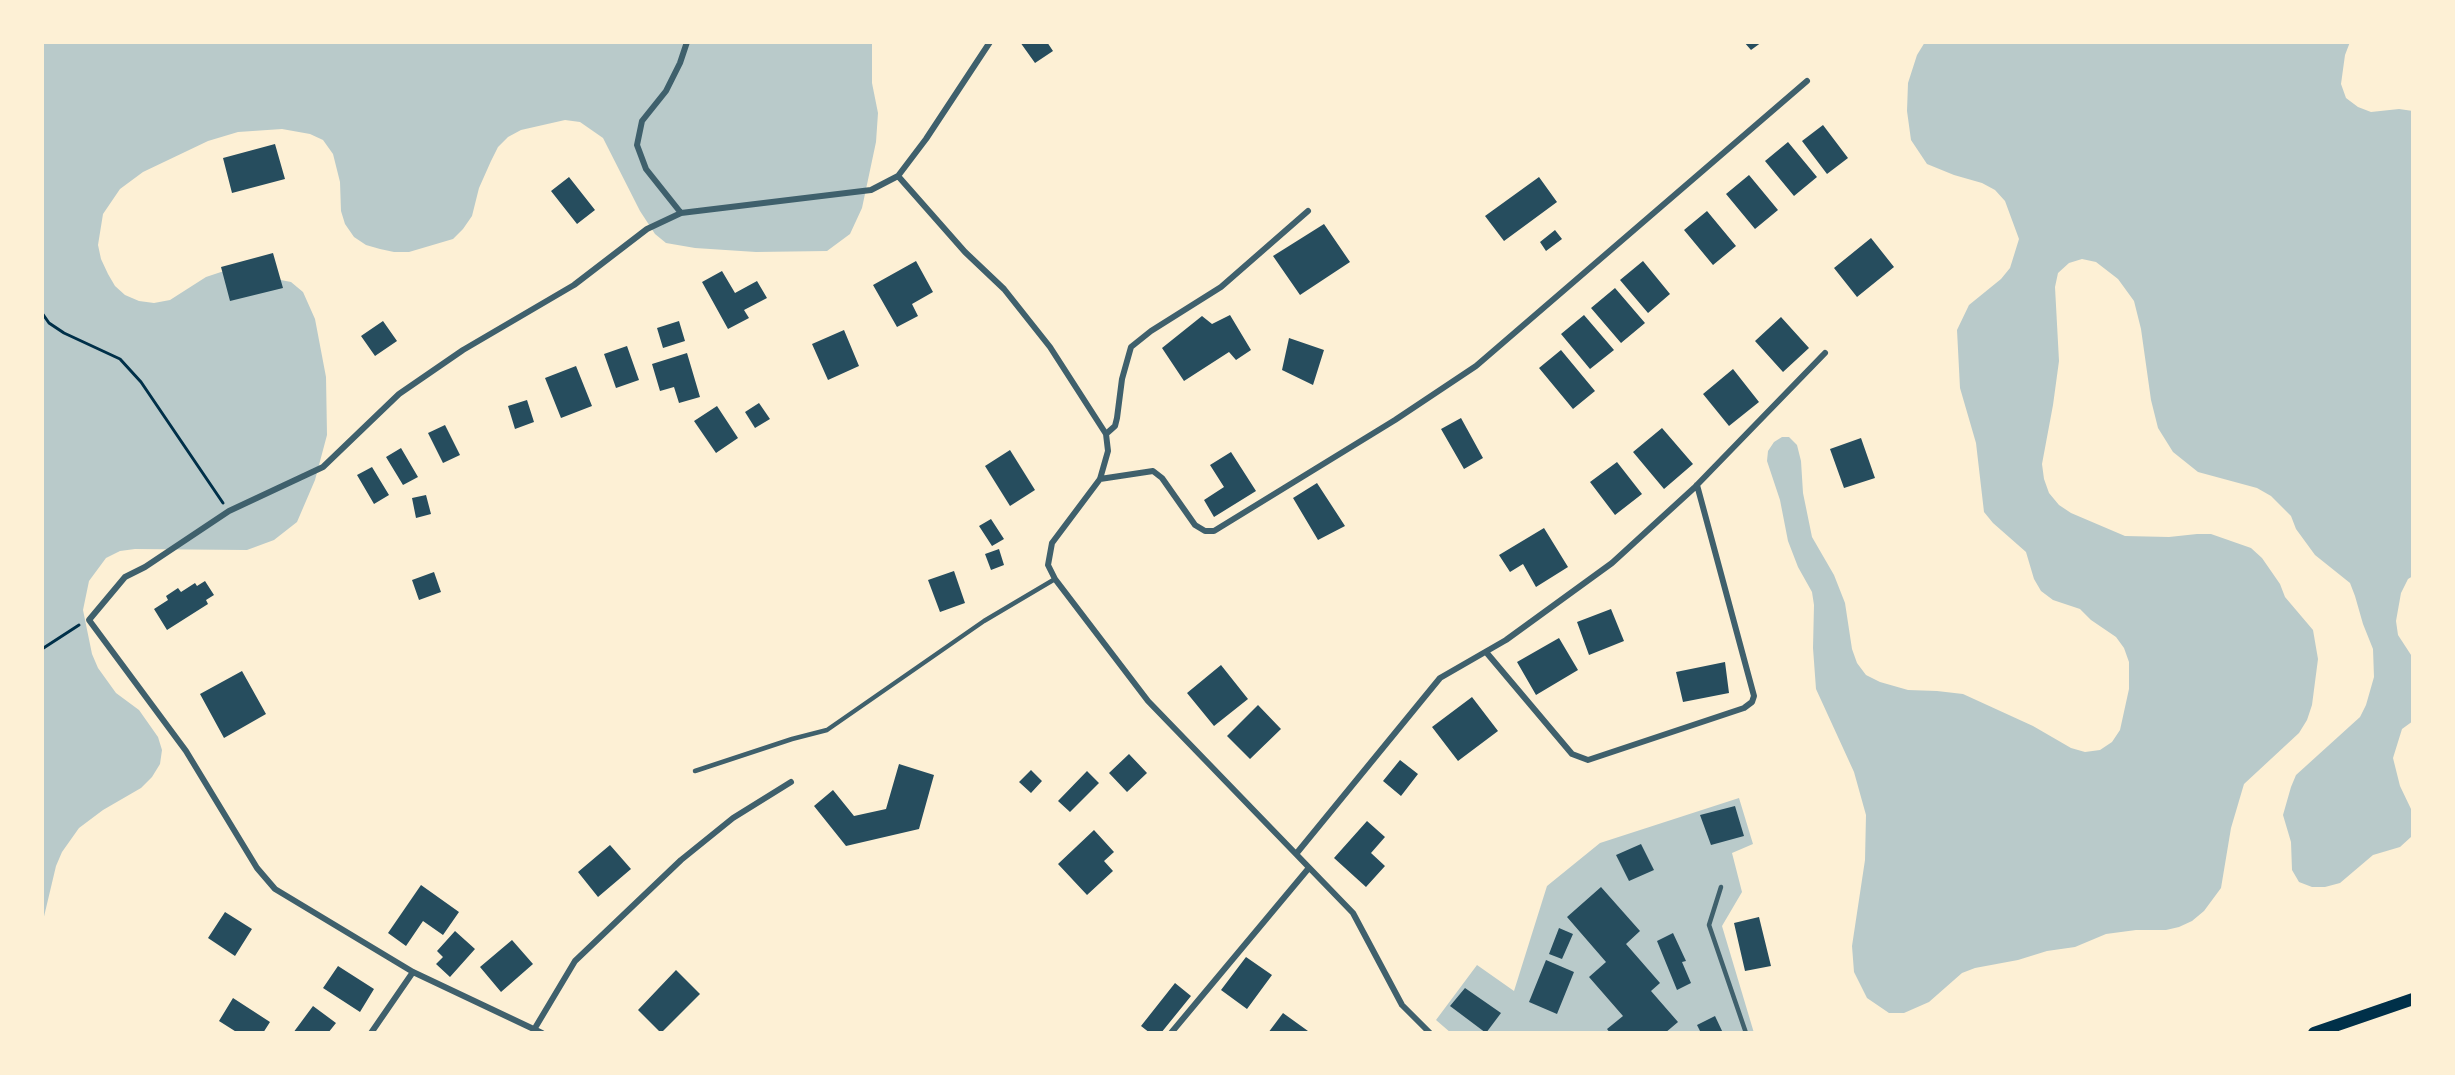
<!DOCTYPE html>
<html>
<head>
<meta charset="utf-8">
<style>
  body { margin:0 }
  #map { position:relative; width:2455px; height:1075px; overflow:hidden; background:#fdf0d5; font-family:Manrope,sans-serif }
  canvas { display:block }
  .frame { position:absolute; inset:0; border:44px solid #fdf0d5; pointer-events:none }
</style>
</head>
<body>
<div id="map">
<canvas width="2455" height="1075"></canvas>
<div class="frame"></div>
</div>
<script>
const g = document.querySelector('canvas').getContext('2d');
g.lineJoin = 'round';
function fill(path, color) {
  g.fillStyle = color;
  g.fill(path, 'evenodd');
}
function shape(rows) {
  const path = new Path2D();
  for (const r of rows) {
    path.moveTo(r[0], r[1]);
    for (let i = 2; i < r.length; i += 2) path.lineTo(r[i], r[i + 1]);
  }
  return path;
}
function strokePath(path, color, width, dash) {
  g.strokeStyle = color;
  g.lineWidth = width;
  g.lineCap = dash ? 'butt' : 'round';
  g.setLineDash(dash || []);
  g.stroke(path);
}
fill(shape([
  [42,42,872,42,872,83,878,113,876,142,862,208,850,234,827,251,756,252,695,248,666,243,655,234,640,211,603,138,580,122,565,120,521,130,508,137,498,147,491,161,479,188,472,216,463,229,453,239,409,252,394,252,380,249,366,245,354,237,345,224,341,211,340,182,333,154,323,140,310,134,282,129,238,132,208,141,143,172,120,189,103,214,98,245,101,259,108,274,115,286,125,295,139,301,154,303,170,300,206,277,221,272,235,271,291,282,303,292,315,319,326,377,327,435,315,480,297,522,274,540,247,550,135,549,120,551,106,558,89,581,83,610,92,654,98,668,116,693,139,710,158,737,162,750,160,764,152,777,141,788,103,810,79,828,62,852,56,866,42,925],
  [1925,42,2350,42,2345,55,2341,84,2346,98,2358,107,2371,112,2399,109,2413,111,2413,576,2408,579,2401,593,2396,621,2398,635,2413,658,2413,721,2402,729,2393,758,2400,786,2411,809,2413,829,2411,837,2400,847,2373,855,2340,883,2325,887,2312,887,2299,882,2292,870,2291,842,2283,815,2291,787,2296,775,2360,717,2366,705,2374,677,2373,649,2363,624,2355,596,2350,583,2315,555,2296,529,2291,516,2271,496,2257,488,2198,472,2173,452,2158,428,2151,400,2141,329,2134,301,2118,279,2096,262,2082,259,2069,263,2058,273,2055,287,2059,361,2053,405,2042,464,2044,479,2049,493,2059,505,2071,513,2125,536,2169,537,2197,534,2211,534,2251,548,2262,558,2280,584,2285,597,2313,630,2318,659,2312,705,2307,720,2299,733,2244,784,2231,828,2221,888,2204,911,2192,921,2179,927,2166,930,2136,930,2106,934,2075,947,2047,951,2018,960,1975,968,1962,973,1929,1002,1904,1013,1889,1013,1867,998,1854,972,1852,946,1865,860,1866,815,1854,772,1816,689,1813,648,1814,605,1812,592,1798,567,1788,541,1780,500,1767,461,1768,451,1774,442,1782,437,1789,437,1797,445,1801,461,1803,493,1812,537,1834,575,1845,603,1852,649,1857,663,1866,675,1880,682,1908,690,1937,691,1963,694,2033,726,2071,748,2085,752,2100,750,2112,742,2120,730,2129,689,2129,662,2124,648,2116,637,2091,620,2080,609,2053,600,2041,591,2034,579,2026,552,1993,523,1984,512,1976,443,1960,388,1957,330,1969,305,2001,279,2010,268,2019,239,2005,201,1995,190,1982,183,1954,175,1927,164,1911,140,1907,111,1908,83,1917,55],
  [1739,798,1753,844,1732,853,1742,892,1722,926,1754,1033,1451,1033,1436,1020,1477,965,1514,991,1547,886,1600,843]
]), '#b9caca');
fill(shape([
  [1020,42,1047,42,1053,51,1035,63],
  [1744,42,1762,42,1751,50],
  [1823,125,1848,158,1827,174,1802,141],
  [1788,142,1817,177,1794,196,1765,161],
  [275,144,285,179,232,193,223,158],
  [1749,175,1778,210,1755,229,1726,194],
  [569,177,595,210,577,224,551,191],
  [1539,177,1557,202,1504,241,1485,216],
  [1707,211,1736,246,1713,265,1684,230],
  [1324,224,1350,262,1300,295,1273,256],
  [1555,230,1562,239,1546,251,1540,242],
  [1871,238,1894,267,1857,297,1834,268],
  [273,253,283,288,230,301,221,267],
  [916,261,933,292,912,304,918,316,897,327,873,285],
  [1643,261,1670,294,1648,313,1620,280],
  [722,271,735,293,757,281,767,298,744,310,749,318,728,329,702,282],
  [1615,288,1645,323,1621,343,1591,308],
  [1230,315,1251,350,1236,360,1229,352,1184,381,1162,348,1202,316,1212,324],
  [1584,315,1614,350,1590,369,1561,334],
  [1781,317,1809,348,1783,372,1755,341],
  [383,321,397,341,375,356,361,336],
  [679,321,685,341,663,348,657,328],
  [844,330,859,366,828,380,812,344],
  [1289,338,1324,350,1313,385,1282,370],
  [627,346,639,380,616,388,604,354],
  [1561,350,1595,391,1573,409,1539,368],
  [687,353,700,397,679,403,674,387,660,391,652,364],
  [576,366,592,406,561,418,545,378],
  [1733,369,1759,402,1729,426,1703,394],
  [527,400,534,422,515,429,508,406],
  [759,403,770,419,755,428,745,412],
  [717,406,738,438,716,453,694,421],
  [1461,418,1483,458,1464,469,1441,429],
  [445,425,460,455,443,463,428,433],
  [1662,428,1693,464,1664,489,1633,452],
  [1861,438,1875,478,1844,488,1830,449],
  [401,448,418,477,403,485,386,457],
  [1010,450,1035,490,1010,506,985,466],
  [1231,452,1256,491,1214,517,1204,500,1224,487,1210,465],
  [1617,462,1642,494,1615,515,1590,482],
  [372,467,389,495,374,504,357,475],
  [1317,483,1345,526,1318,540,1293,498],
  [426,495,431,514,416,518,412,498],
  [991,519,1004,539,992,546,979,526],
  [1544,528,1568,567,1536,587,1523,564,1510,572,1499,555],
  [999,549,1004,565,991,570,985,554],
  [954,571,965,603,940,612,928,580],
  [434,572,441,592,419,600,412,580],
  [205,581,214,595,206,600,208,604,167,630,154,609,168,600,166,596,178,588,181,592,195,583,197,586],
  [1611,609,1624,641,1589,655,1577,622],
  [1559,638,1578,670,1536,695,1517,662],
  [1725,662,1729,693,1683,702,1676,672],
  [1221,665,1248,699,1214,726,1187,693],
  [242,671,266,714,224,738,200,694],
  [1472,697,1498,731,1458,761,1432,727],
  [1258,705,1281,729,1250,759,1227,736],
  [1129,754,1147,773,1127,792,1109,773],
  [1400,760,1418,774,1401,796,1383,781],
  [899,764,934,775,919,829,846,846,814,806,833,790,854,816,886,809],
  [1031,770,1042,781,1031,793,1019,782],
  [1087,771,1099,783,1070,812,1058,801],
  [1735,806,1744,836,1711,845,1700,815],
  [1367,821,1385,837,1371,853,1385,866,1366,887,1334,858],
  [1094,830,1114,852,1104,861,1113,871,1087,895,1058,864],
  [1641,844,1654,870,1629,881,1616,855],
  [610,845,631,869,598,897,578,872],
  [421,885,459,912,443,935,423,921,406,946,388,933],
  [1601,887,1640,931,1626,944,1660,983,1651,991,1678,1022,1665,1033,1610,1033,1607,1029,1623,1016,1589,977,1606,962,1567,917],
  [225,912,252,929,235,956,208,938],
  [1759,917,1771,966,1745,971,1734,923],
  [1559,928,1573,934,1562,959,1549,954],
  [455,931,475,949,450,977,436,964,443,957,437,951],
  [1673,933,1686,961,1682,962,1691,983,1677,990,1657,941],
  [512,940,533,964,501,992,480,967],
  [1246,957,1272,975,1247,1009,1221,990],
  [1546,960,1574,972,1557,1014,1529,1002],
  [338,966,374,989,360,1012,323,988],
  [676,970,700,994,661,1033,638,1010],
  [1175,983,1191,996,1161,1033,1150,1033,1141,1026],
  [1465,988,1501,1013,1486,1033,1450,1006],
  [233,998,270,1022,263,1033,238,1033,219,1021],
  [313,1006,336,1023,328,1033,293,1033],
  [1283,1013,1308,1031,1307,1033,1268,1033],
  [1715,1016,1723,1033,1701,1033,1697,1025]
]), '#264d5e');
strokePath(shape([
  [42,313,49,323,64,333,120,359,141,382,223,503],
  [42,649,79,625]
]), '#003049', 3);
strokePath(shape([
  [695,771,792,739,827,730,984,621,1055,579],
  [1721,887,1709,925,1746,1033]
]), '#3f606c', 4.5);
strokePath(shape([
  [898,176,965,252,1004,289,1050,347,1106,434,1108,451,1100,479,1052,543,1048,565,1055,579,1148,701,1353,913,1402,1005,1430,1033],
  [681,213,646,169,637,145,642,121,666,91,680,63,687,42],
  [1106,434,1115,426,1117,418,1122,379,1131,347,1151,331,1221,287,1308,211],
  [1100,479,1153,471,1162,478,1195,525,1205,531,1214,531,1395,420,1476,366,1807,81],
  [1486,652,1572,754,1588,760,1744,708,1752,702,1754,696,1697,485],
  [1296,854,1440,678,1506,640,1612,563,1694,488,1825,353],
  [535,1028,575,961,681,860,733,818,791,782],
  [371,1033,413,972],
  [542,1033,413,972,275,889,257,868,186,751,89,620,125,577,145,567,229,511,323,467,399,394,463,350,574,285,647,229,681,213,871,190,898,176,926,139,990,42],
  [1171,1033,1308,869]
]), '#3f606c', 6);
strokePath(shape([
  [2314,1033,2413,999]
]), '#003049', 12);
</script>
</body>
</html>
